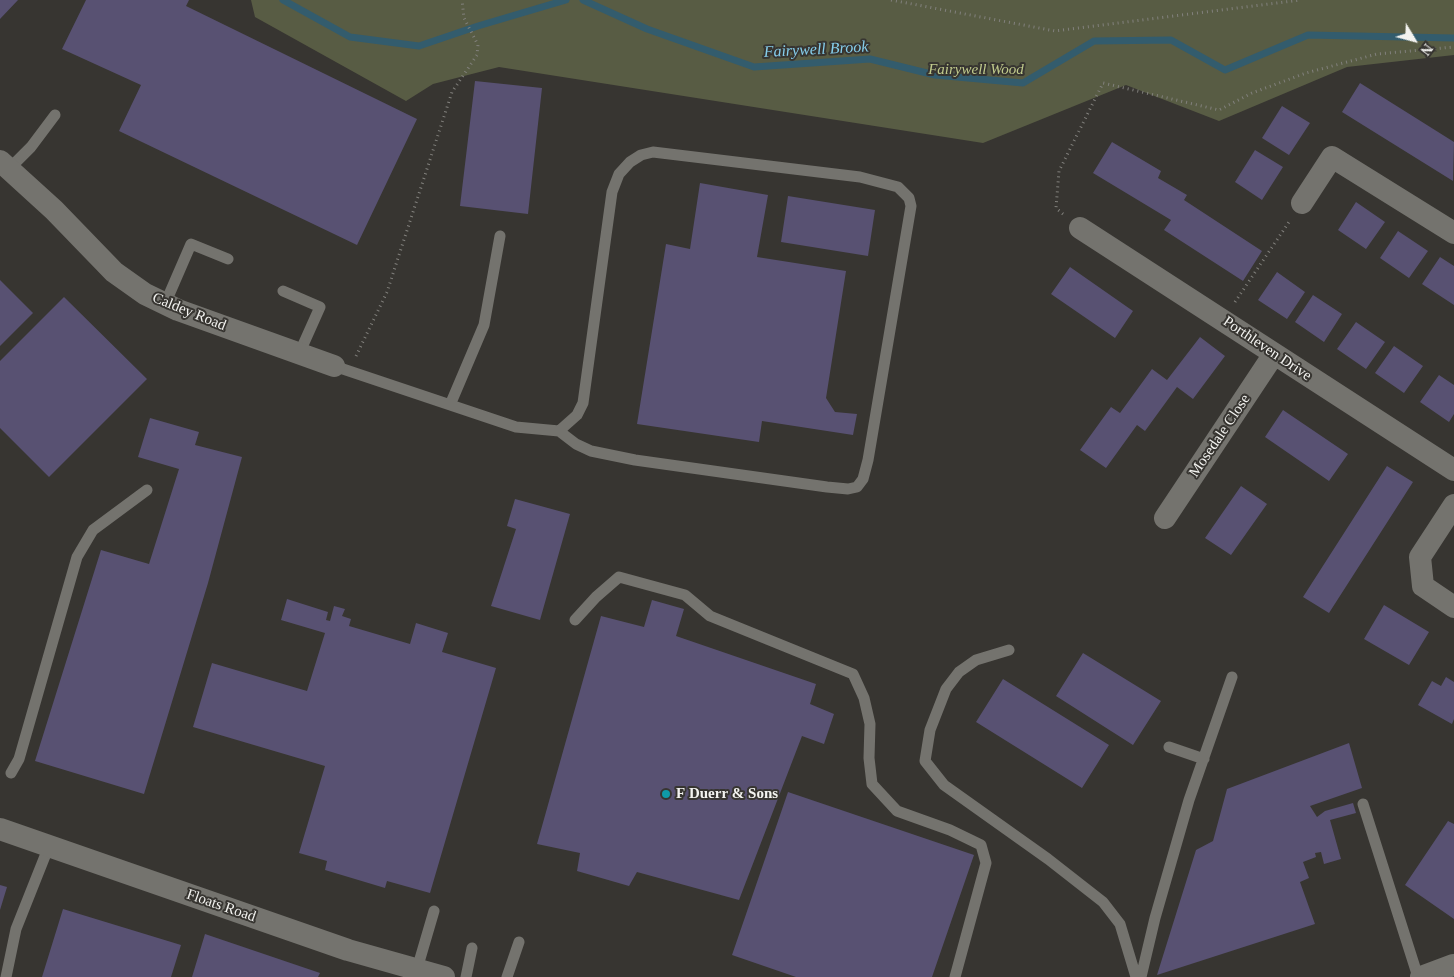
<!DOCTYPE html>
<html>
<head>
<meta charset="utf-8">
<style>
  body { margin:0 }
  #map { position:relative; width:1454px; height:977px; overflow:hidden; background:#373531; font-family:Georgia,serif }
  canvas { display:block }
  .north { position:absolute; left:1389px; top:15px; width:50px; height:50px; -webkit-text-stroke:4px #373531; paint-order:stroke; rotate:127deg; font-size:14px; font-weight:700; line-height:20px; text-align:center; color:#f3f3f0 }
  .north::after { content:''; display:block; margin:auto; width:18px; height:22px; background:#f3f3f0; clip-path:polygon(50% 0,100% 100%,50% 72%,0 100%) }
</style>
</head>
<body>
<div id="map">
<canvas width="1454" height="977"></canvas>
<div class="north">N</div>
</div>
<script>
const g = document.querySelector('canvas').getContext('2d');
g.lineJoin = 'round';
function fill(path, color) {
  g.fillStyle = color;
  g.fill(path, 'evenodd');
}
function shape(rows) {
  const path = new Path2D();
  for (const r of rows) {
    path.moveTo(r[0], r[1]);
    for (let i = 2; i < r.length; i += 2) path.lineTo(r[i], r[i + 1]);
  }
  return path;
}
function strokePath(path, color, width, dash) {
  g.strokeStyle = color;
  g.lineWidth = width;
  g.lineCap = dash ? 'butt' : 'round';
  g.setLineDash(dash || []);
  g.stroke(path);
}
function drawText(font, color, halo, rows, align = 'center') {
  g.font = font + ' Georgia,serif';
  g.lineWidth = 4;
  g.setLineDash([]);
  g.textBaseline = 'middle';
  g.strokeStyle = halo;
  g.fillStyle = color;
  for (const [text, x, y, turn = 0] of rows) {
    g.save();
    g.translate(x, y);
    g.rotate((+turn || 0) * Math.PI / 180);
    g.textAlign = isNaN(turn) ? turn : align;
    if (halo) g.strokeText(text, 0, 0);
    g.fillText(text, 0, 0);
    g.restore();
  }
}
fill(shape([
  [251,0,1454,0,1454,55,1347,67,1219,121,1126,85,983,143,499,67,433,84,406,101,255,17]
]), '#585c44');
strokePath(shape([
  [283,0,350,37,419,46,478,26,566,0],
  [583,0,647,29,754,67,870,59,935,75,1023,83,1094,41,1171,40,1225,70,1308,35,1454,38]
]), '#335c6d', 7);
fill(shape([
  [0,0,18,0,0,19],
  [86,0,189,0,186,6,417,119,357,245,119,131,141,85,62,49],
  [475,81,542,88,528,214,460,206],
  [1360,83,1454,142,1453,181,1342,112],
  [1282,106,1310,123,1289,155,1262,138],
  [1112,142,1161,171,1158,178,1187,195,1184,200,1262,251,1243,281,1164,230,1171,220,1093,173],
  [1255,150,1283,167,1262,200,1235,182],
  [700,183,768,195,757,257,846,271,826,398,835,412,857,414,853,435,762,421,759,442,637,424,666,244,690,249],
  [788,196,875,210,868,256,781,242],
  [1356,202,1385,222,1366,249,1338,230],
  [1398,231,1428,251,1409,278,1380,258],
  [1440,257,1454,266,1454,305,1422,284],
  [1070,267,1133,311,1115,338,1051,294],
  [1277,272,1305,292,1287,319,1258,300],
  [0,280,33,313,0,346],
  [1313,295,1342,314,1324,342,1295,322],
  [64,297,147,379,49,477,0,428,0,361],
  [1356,322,1385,342,1366,369,1337,349],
  [1200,337,1225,356,1193,399,1177,387,1145,431,1137,425,1106,468,1080,450,1111,407,1120,413,1152,369,1167,380],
  [1394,346,1423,366,1404,393,1375,373],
  [1439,375,1454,385,1454,414,1449,422,1420,402],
  [1283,410,1348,454,1329,481,1265,437],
  [150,418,199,432,195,445,242,457,208,583,144,794,35,761,101,550,149,564,179,469,138,457],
  [1387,466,1413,482,1329,613,1303,597],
  [1241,486,1267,504,1231,555,1205,538],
  [515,499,570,514,540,620,491,606,516,529,507,526],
  [287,599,328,612,326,620,330,621,334,606,345,609,342,616,351,619,349,626,410,644,416,623,448,633,442,652,496,668,430,893,387,881,385,888,325,870,327,861,299,853,325,766,193,727,212,663,307,691,325,633,281,620],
  [652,600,684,609,676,636,816,684,810,704,834,714,824,744,802,736,739,900,637,872,629,886,577,871,580,853,537,844,601,616,644,627],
  [1384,605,1429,632,1409,665,1364,639],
  [1083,653,1161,701,1133,745,1056,696],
  [1446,677,1454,682,1454,719,1452,724,1418,705,1432,681,1441,686],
  [1003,679,1109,745,1082,788,976,722],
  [1349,743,1362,788,1310,806,1317,817,1325,811,1353,803,1356,813,1330,820,1341,859,1324,864,1321,852,1315,853,1316,857,1303,862,1309,878,1300,882,1315,924,1157,975,1196,850,1213,841,1227,789],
  [788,792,974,855,932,977,796,977,732,955],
  [1448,821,1454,824,1454,919,1405,885],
  [0,885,7,887,0,910],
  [63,909,181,945,171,977,42,977],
  [205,934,320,973,318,977,192,977]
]), '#585172');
strokePath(shape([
  [891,0,1055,31,1301,0],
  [1063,214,1056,208,1059,171,1103,83,1219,110,1252,93,1306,73,1377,54,1454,47],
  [1235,302,1289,222],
  [356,356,387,292,452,92,477,55,478,45,464,18,462,0]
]), '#82817d', 3, [1, 4]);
strokePath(shape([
  [9,169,31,147,55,115],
  [283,291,320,307,299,354],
  [165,304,191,244,228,259],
  [334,366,516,427,559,431,576,444,591,451,635,460,827,487,848,489,857,487,863,479,868,460,911,206,909,198,898,187,860,177,653,152,641,155,630,162,619,174,612,192,583,403,577,415,559,431],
  [450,405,484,325,500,236],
  [575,620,596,597,619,577,685,595,710,616,853,674,864,698,870,724,869,758,872,784,897,811,950,830,981,845,986,863,955,977],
  [1009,650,976,660,959,672,946,689,930,730,925,761,944,785,1048,859,1103,902,1120,924,1136,977],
  [1169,747,1204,759],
  [11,773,19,759,77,557,93,530,147,490],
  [1363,804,1418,977],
  [417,969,434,911],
  [6,977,16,929,49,846],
  [466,977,472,948],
  [507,977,519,942],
  [1141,977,1155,918,1189,800,1232,677]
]), '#74736e', 11);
strokePath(shape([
  [0,161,54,210,114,272,145,294,178,310,334,366],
  [1302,203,1332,157,1454,233],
  [1080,228,1454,470],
  [1454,505,1420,557,1423,586,1454,607],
  [1165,518,1274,354],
  [0,829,348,950,444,977],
  [1421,977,1453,965]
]), '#74736e', 22);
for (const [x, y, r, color] of [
  [666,794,5,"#0f9aa8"]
]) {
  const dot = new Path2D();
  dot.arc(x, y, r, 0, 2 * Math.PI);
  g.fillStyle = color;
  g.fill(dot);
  strokePath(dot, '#373531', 2);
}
drawText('italic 15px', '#c0ca8c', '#373531', [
  ["Fairywell Wood",976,70]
]);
drawText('15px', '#f3f3f0', '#373531', [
  ["Caldey Road",189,312,22],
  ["Porthleven Drive",1267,349,34],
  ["Mosedale Close",1220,436,-56],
  ["Floats Road",221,906,19]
]);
drawText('bold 15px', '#f3f3f0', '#373531', [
  ["F Duerr & Sons",676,794]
], 'left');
drawText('italic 16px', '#86ceec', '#373531', [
  ["Fairywell Brook",816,50,-3]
]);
</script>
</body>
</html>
